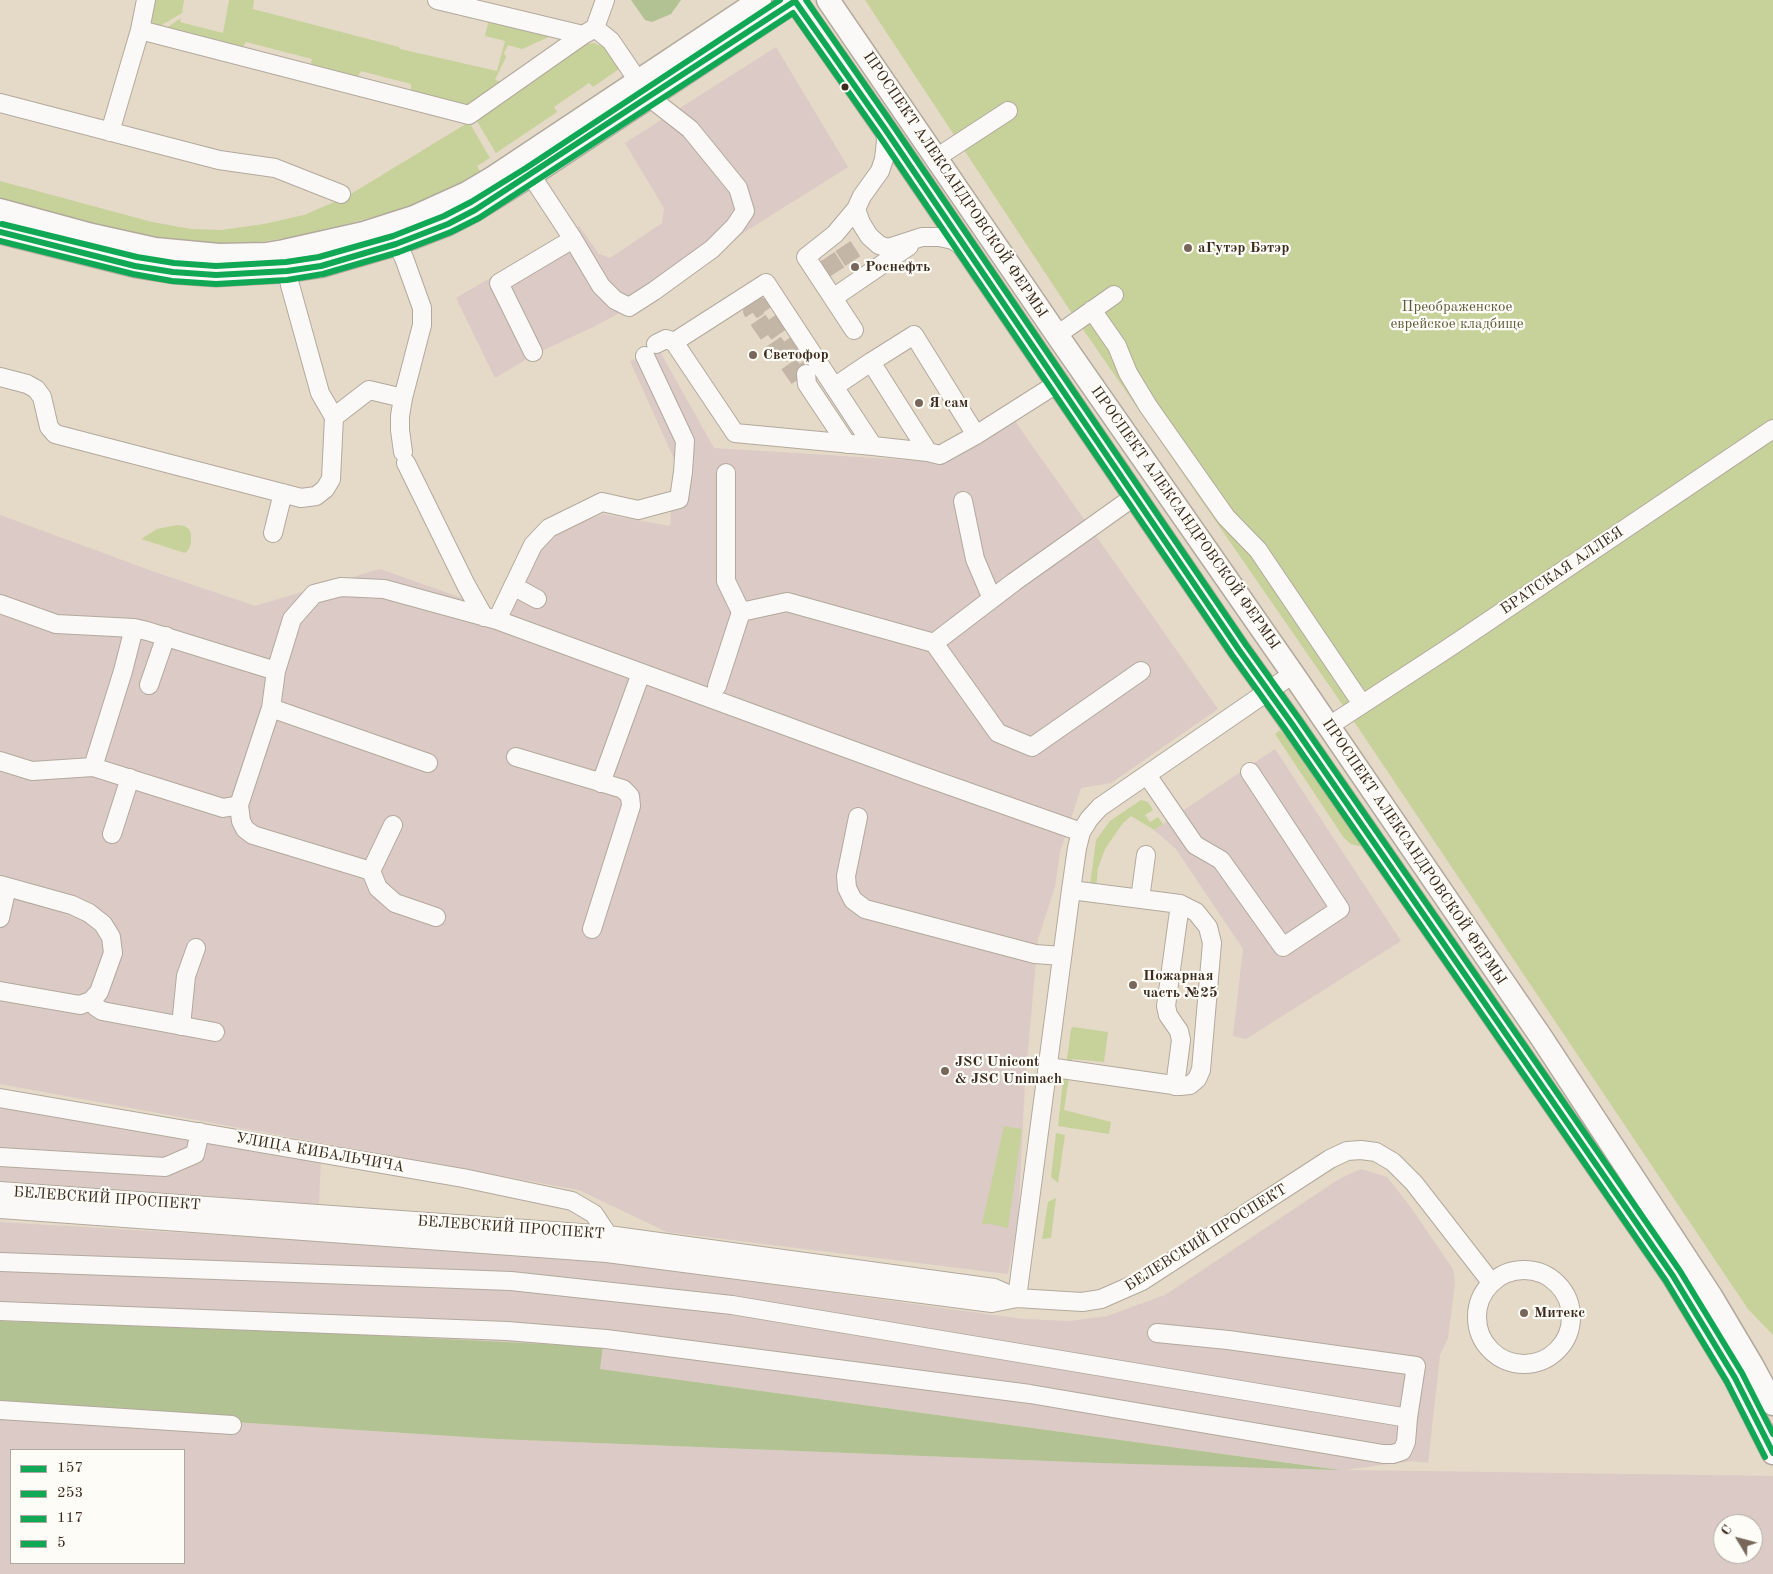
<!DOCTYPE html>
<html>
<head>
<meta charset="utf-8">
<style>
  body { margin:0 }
  #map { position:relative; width:1773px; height:1574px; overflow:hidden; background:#e5d9c8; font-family:"Old Standard TT",serif }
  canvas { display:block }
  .legend { position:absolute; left:10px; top:1449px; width:175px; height:115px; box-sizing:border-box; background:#fdfcf7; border:1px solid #afa8a0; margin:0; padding:6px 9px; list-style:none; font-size:15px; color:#3b2a1e }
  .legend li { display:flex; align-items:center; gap:10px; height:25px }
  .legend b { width:25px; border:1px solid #afa8a0 }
  .north { position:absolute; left:1713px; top:1514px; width:50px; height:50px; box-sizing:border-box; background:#fdfcf7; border:1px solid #afa8a0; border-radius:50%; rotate:307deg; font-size:14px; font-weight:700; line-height:20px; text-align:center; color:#3b2a1e }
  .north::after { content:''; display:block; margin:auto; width:18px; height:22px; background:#76675a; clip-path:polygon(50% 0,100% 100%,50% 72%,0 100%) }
</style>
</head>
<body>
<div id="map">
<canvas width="1773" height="1574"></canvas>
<ul class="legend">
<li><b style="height:6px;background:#10a855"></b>157</li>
<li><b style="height:6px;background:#10a855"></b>253</li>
<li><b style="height:6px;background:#10a855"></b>117</li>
<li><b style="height:6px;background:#10a855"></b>5</li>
</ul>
<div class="north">С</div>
</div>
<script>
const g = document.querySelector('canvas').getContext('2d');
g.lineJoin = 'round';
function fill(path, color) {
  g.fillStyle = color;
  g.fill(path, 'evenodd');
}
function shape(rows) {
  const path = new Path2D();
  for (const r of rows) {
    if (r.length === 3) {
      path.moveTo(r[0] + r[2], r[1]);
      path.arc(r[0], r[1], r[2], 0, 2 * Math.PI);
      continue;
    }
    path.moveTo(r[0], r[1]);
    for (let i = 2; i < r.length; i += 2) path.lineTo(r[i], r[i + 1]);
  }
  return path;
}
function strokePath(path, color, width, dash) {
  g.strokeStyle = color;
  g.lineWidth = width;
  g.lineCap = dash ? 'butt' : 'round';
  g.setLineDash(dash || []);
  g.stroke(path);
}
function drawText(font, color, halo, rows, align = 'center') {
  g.font = font + ' "Old Standard TT",serif';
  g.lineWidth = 4.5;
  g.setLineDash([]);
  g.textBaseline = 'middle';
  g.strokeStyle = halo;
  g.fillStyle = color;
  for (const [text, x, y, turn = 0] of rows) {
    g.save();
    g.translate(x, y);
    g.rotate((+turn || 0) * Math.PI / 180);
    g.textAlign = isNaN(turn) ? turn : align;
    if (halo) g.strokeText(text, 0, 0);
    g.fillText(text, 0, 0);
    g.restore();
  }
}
fill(shape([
  [776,47,848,167,740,235,661,291,591,328,535,354,495,378,456,298,579,226,599,254,610,258,662,223,664,208,625,143],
  [659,350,714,448,939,462,1012,417,1218,709,1111,783,1081,788,1060,852,1055,887,1038,939,1025,1083,1018,1220,1008,1274,667,1232,579,1190,0,1084,0,515,152,571,255,606,380,569,507,614,524,572,551,534,603,514,670,526,675,461,630,361],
  [1275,749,1401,941,1246,1039,1233,1036,1243,949,1176,849,1154,830],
  [0,1108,321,1159,319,1204,0,1181],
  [1361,1169,1387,1177,1409,1205,1453,1269,1455,1283,1448,1338,1440,1355,1428,1463,1412,1461,1345,1470,1773,1476,1773,1574,0,1574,0,1407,497,1439,1099,1463,1334,1469,600,1369,603,1348,229,1328,0,1321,0,1222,419,1247,533,1252,1023,1319,1070,1321,1107,1316,1165,1295,1339,1179],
  [11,1450,184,1450,184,1563,11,1563],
  [1723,1524,1753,1524,1753,1554,1723,1554]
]), '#dbcac6');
fill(shape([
  [154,0,184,0,182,13,160,26,154,25,151,20],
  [229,0,254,0,253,9,399,47,400,49,497,71,505,41,485,36,489,19,566,39,549,37,522,49,508,45,504,53,506,57,495,80,503,82,465,106,411,92,411,84,361,71,356,80,310,68,312,59,246,42,243,47,240,47,166,28,181,18,180,22,223,33],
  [865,0,1773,0,1773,1335,1748,1309,1351,717,1069,309],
  [594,43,608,49,622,67,593,87,589,83,554,107,557,112,496,153,475,118,585,44],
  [469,122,490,158,477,166,481,173,409,207,307,235,259,242,213,243,171,240,148,237,0,199,0,181,152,222,191,229,221,230,264,224,304,215,346,197],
  [177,525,184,526,189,529,191,534,191,543,189,549,185,553,141,539,157,529],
  [1280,730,1290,741,1363,847,1351,844,1344,838,1275,734],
  [1141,800,1148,802,1153,810,1145,815,1150,822,1158,817,1163,824,1154,830,1131,816,1123,823,1105,849,1098,868,1096,888,1090,885,1096,840,1110,821],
  [1073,1027,1108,1032,1104,1062,1072,1059,1072,1062,1069,1062,1067,1059,1071,1029],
  [1067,1076,1069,1077,1064,1110,1111,1122,1109,1134,1058,1126,1063,1080],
  [1004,1126,1022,1129,1008,1228,986,1223,985,1225,982,1224],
  [1056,1133,1065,1135,1058,1183,1051,1177],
  [1056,1198,1051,1238,1042,1239,1048,1202]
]), '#c6d299');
fill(shape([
  [631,0,681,0,671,14,652,22,645,20],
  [0,1321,229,1328,603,1347,600,1369,1340,1470,1099,1463,497,1439,0,1407]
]), '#b2c292');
strokePath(shape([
  [843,246,856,266],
  [827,257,840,277],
  [799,379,752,311,759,306,806,374]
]), '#c3b6a6', 18, [18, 9]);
const minor = shape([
  [437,0,583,35,595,28,605,0],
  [140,30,469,115,583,35],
  [0,103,219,160,275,168,341,194],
  [885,129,886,141,884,159,880,171,862,196,856,209,861,223,869,236,879,245,888,248,922,237,939,237,953,240,965,248],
  [110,132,140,30,146,0],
  [936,158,1008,111],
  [525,166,573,239,601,286,615,300,629,307,654,291,712,249,735,226,745,211,738,188,690,129,649,97,611,41,595,28],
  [392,233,404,258,422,308,422,325,403,398,400,416,400,430,403,452],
  [833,298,909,246],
  [1092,310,1117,346,1128,373,1148,406,1226,517,1258,550,1362,704],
  [854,330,806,257,835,234,856,209],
  [1057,335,1114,295],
  [656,344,666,339,674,342],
  [533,352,499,283,573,239],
  [806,374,807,384,847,444],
  [0,377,27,384,36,389,42,397,49,427,55,434,301,498,316,496,325,489,331,479,334,417,320,393,290,285,285,259],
  [834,387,871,362],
  [334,417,369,390,403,398],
  [976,435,940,455,928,452,871,362,914,335,976,435,1058,383],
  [873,446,735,433,674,342,766,283,873,446,928,452],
  [406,463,466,585,484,617],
  [726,473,726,581,741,612],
  [963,501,975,559,992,599],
  [273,533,283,493],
  [513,586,537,599],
  [0,604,56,624,134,628],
  [497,620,533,545,549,528,602,502,638,510,679,499,683,472,685,441,645,356],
  [934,643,998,733,1032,747,1141,671],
  [149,685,166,636],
  [717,686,741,612,787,602,934,643,1014,582,1135,496],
  [271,708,428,763],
  [1329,726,1450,647,1773,429],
  [516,757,623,789,630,796,631,806,592,929],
  [0,761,32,771,93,767,123,671,134,628,147,631,276,671],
  [93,767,223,808,239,805],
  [1147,775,1195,845,1221,860,1283,947,1340,909,1250,772],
  [601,783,641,673],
  [858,817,846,876,847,888,853,900,865,909,1035,954,1062,956],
  [112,834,130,778],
  [371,871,393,825],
  [0,885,72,905,89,913,103,924,111,937,113,953,99,992,91,1001,80,1005,0,991],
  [1140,899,1146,855],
  [436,917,395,903,378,888,371,871,253,835,245,829,241,821,239,805,271,708,276,671,292,619,314,594,341,587,384,589,497,620,917,774,1081,832],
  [0,918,7,887],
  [91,1001,96,1007,102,1011,215,1032],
  [181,1026,186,976,196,948],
  [1048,1067,1180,1086,1190,1085,1197,1079,1201,1070,1212,943,1208,927,1196,912,1180,904,1071,890],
  [1175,1086,1181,1040,1179,1031,1168,1015,1166,1006,1180,904],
  [0,1098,463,1178,572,1201,594,1214,608,1235,608,1243],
  [0,1157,165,1167,195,1154,200,1132],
  [0,1191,608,1235,994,1288,1017,1298],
  [0,1209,607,1253,992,1303,1017,1298,1082,1302,1101,1299,1142,1281,1330,1159,1347,1151,1361,1150,1376,1152,1393,1162,1414,1183,1491,1282],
  [0,1262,511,1281,732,1305,1408,1418],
  [1524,1317,47],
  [1017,1298,1071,890,1077,848,1081,832,1089,819,1100,807,1293,674],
  [0,1311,507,1331,606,1339,1030,1394,1383,1454,1393,1454,1402,1451,1406,1442,1408,1418,1416,1366,1228,1340,1157,1333],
  [0,1410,232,1425]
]);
const major = shape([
  [795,0,885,129,1239,650,1292,724,1673,1276,1735,1378,1773,1453],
  [828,0,1057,335,1293,674,1541,1037,1711,1296,1752,1365,1773,1404],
  [0,210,92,235,155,249,219,255,266,254,284,251,364,233,414,217,467,193,494,177,760,0],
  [0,232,135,266,173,272,216,275,287,271,321,266,396,244,448,224,475,210,531,175,796,0]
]);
strokePath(minor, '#b2a99d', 20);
strokePath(major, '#b2a99d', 25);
strokePath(minor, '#fbf9f7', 18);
strokePath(major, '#fbf9f7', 22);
strokePath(shape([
  [0,232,135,266,173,272,216,275,287,271,321,266,396,244,448,224,475,210,795,1,885,129,1239,650,1292,724,1673,1276,1735,1378,1773,1453]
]), '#10a855', 6);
strokePath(shape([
  [0,241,133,274,172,281,216,284,287,280,323,274,399,252,451,232,479,218,793,13,878,134,1232,655,1285,729,1666,1281,1727,1382,1765,1457]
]), '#10a855', 6);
strokePath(shape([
  [806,0,892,124,1246,645,1299,719,1680,1271,1742,1373,1773,1434]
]), '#10a855', 6);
strokePath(shape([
  [2,224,137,257,174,263,216,266,286,262,319,257,393,236,444,216,471,202,526,168,780,0]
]), '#10a855', 6);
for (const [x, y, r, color] of [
  [845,87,4.5,"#3b2a1e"],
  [1188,248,5,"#76675a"],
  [855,267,5,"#76675a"],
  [753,355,5,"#76675a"],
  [919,403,5,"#76675a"],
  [1133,985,5,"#76675a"],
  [945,1071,5,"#76675a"],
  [1524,1313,5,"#76675a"]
]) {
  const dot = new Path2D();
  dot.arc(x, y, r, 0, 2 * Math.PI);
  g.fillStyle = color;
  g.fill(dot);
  strokePath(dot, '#fdfcf7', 2);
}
drawText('15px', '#3b2a1e', '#fdfcf7', [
  ["ПРОСПЕКТ АЛЕКСАНДРОВСКОЙ ФЕРМЫ",955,185,56],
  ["ПРОСПЕКТ АЛЕКСАНДРОВСКОЙ ФЕРМЫ",1185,518,55],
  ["БРАТСКАЯ АЛЛЕЯ",1562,571,-34],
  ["ПРОСПЕКТ АЛЕКСАНДРОВСКОЙ ФЕРМЫ",1414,852,56],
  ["УЛИЦА КИБАЛЬЧИЧА",320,1153,10],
  ["БЕЛЕВСКИЙ ПРОСПЕКТ",107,1199,4],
  ["БЕЛЕВСКИЙ ПРОСПЕКТ",511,1228,4],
  ["БЕЛЕВСКИЙ ПРОСПЕКТ",1206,1238,-32]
]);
drawText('bold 15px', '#3b2a1e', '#fdfcf7', [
  ["аГутэр Бэтэр",1198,248],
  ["Роснефть",865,267],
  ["Светофор",763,355],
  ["Я сам",929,403],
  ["Пожарная",1143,976],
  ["часть №25",1143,993],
  ["JSC Unicont",955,1062],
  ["& JSC Unimach",955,1079],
  ["Митекс",1534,1313]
], 'left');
drawText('15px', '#5d5b38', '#fdfcf7', [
  ["Преображенское",1457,307],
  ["еврейское кладбище",1457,324]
]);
</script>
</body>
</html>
